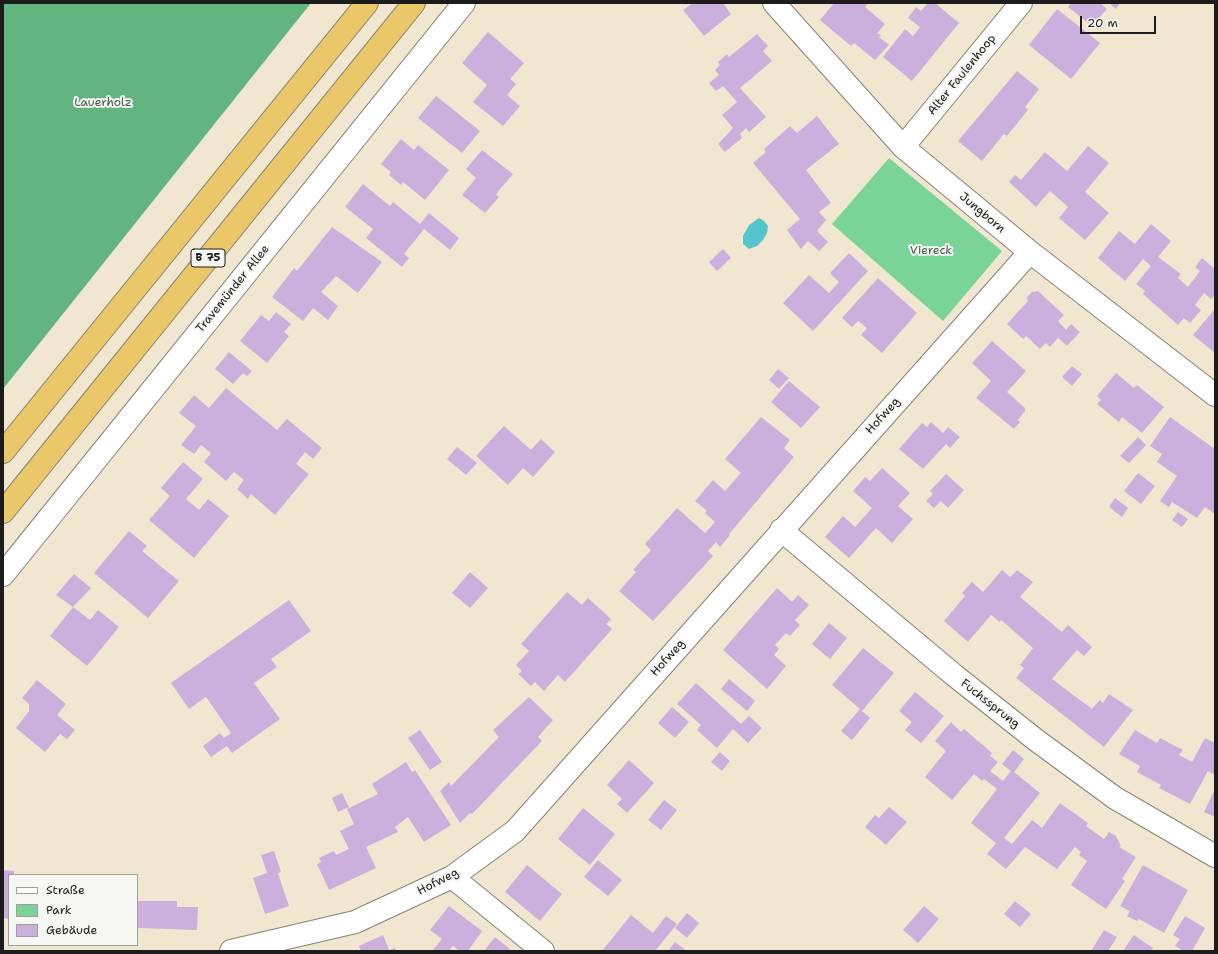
<!DOCTYPE html>
<html>
<head>
<meta charset="utf-8">
<style>
  body { margin:0 }
  #map { position:relative; width:1218px; height:954px; overflow:hidden; background:#f1e7d0; font-family:"Shantell Sans",sans-serif }
  canvas { display:block }
  .frame { position:absolute; inset:0; border:4px solid #1c1c1c; pointer-events:none }
  .legend { position:absolute; left:8px; top:874px; width:130px; height:72px; box-sizing:border-box; background:#f6f6f2; border:1px solid #9f9f9c; margin:0; padding:5px 7px; list-style:none; font-size:12px; color:#1c1c1c }
  .legend li { display:flex; align-items:center; gap:8px; height:20px }
  .legend b { width:20px; border:1px solid #9f9f9c }
  .scale { position:absolute; left:1080px; top:16px; width:76px; height:18px; box-sizing:border-box; border:2px solid #1c1c1c; border-top:0; padding-left:5px; font-size:12px; line-height:14px; white-space:nowrap; color:#1c1c1c; -webkit-text-stroke:3px #f6f6f2; paint-order:stroke }
</style>
</head>
<body>
<div id="map">
<canvas width="1218" height="954"></canvas>
<div class="frame"></div>
<ul class="legend">
<li><b style="height:5px;background:#fff"></b>Straße</li>
<li><b style="height:11px;background:#7ad398"></b>Park</li>
<li><b style="height:11px;background:#cbb0dd"></b>Gebäude</li>
</ul>
<div class="scale">20 m</div>
</div>
<script>
const g = document.querySelector('canvas').getContext('2d');
g.lineJoin = 'round';
function fill(path, color) {
  g.fillStyle = color;
  g.fill(path, 'evenodd');
}
function shape(rows) {
  const path = new Path2D();
  for (const r of rows) {
    path.moveTo(r[0], r[1]);
    for (let i = 2; i < r.length; i += 2) path.lineTo(r[i], r[i + 1]);
  }
  return path;
}
function strokePath(path, color, width, dash) {
  g.strokeStyle = color;
  g.lineWidth = width;
  g.lineCap = dash ? 'butt' : 'round';
  g.setLineDash(dash || []);
  g.stroke(path);
}
function drawText(font, color, halo, rows, align = 'center') {
  g.font = font + ' "Shantell Sans",sans-serif';
  g.lineWidth = 4;
  g.setLineDash([]);
  g.textBaseline = 'middle';
  g.strokeStyle = halo;
  g.fillStyle = color;
  for (const [text, x, y, turn = 0] of rows) {
    g.save();
    g.translate(x, y);
    g.rotate((+turn || 0) * Math.PI / 180);
    g.textAlign = isNaN(turn) ? turn : align;
    if (halo) g.strokeText(text, 0, 0);
    g.fillText(text, 0, 0);
    g.restore();
  }
}
fill(shape([
  [889,158,1002,251,943,321,832,224]
]), '#7ad398');
fill(shape([
  [3,3,311,3,3,389]
]), '#63b580');
fill(shape([
  [759,218,764,221,768,226,767,233,763,240,757,246,749,249,743,244,743,236,749,225]
]), '#56c4cc');
fill(shape([
  [693,3,723,3,731,14,704,36,683,10],
  [834,3,868,3,865,7,885,24,877,33,881,35,879,37,889,45,875,60,854,43,851,46,820,20],
  [928,3,935,3,959,23,912,81,883,57,905,29,913,36,920,27,908,18,916,7,921,11],
  [1071,3,1100,3,1107,9,1092,26,1068,7],
  [1109,3,1120,3,1116,9],
  [1057,9,1100,43,1071,79,1029,45],
  [488,32,524,63,510,79,516,84,507,95,520,106,503,126,473,102,487,85,462,63],
  [757,34,768,46,763,51,772,61,740,88,766,117,749,132,746,128,740,134,742,138,725,152,718,144,733,128,722,115,737,102,723,86,716,91,709,83,719,75,715,70,720,65,718,62,727,54,729,57],
  [1017,71,1039,89,1025,107,1028,110,1007,136,1004,134,982,161,958,141],
  [436,96,480,131,462,153,418,118],
  [817,116,839,144,806,170,831,203,819,212,826,220,817,231,828,242,819,251,808,241,801,249,787,230,800,219,753,163,766,152,764,149,790,126,797,133],
  [401,139,414,150,418,145,449,170,425,200,403,182,401,185,389,175,391,172,381,164],
  [1088,146,1109,163,1085,192,1109,213,1085,240,1059,218,1068,207,1050,191,1036,207,1009,182,1015,175,1021,180,1045,152,1067,171],
  [482,150,513,174,496,194,499,197,485,213,462,195,476,178,466,169],
  [363,184,390,206,393,202,420,224,429,213,459,238,450,250,424,229,404,254,409,258,402,267,366,238,373,229,345,207],
  [1151,224,1171,241,1158,257,1181,274,1178,278,1188,287,1200,271,1195,267,1202,258,1215,269,1215,297,1214,296,1211,299,1204,293,1195,305,1201,310,1190,323,1184,318,1178,325,1143,294,1145,291,1136,284,1151,266,1143,259,1125,281,1098,258,1119,231,1135,244],
  [332,227,382,262,358,293,336,276,321,292,338,306,328,320,313,308,303,321,272,297,294,268,297,271],
  [723,249,731,258,717,271,709,262],
  [849,253,868,271,813,331,783,303,809,275,829,293,839,282,830,273],
  [878,278,917,313,882,353,861,335,867,328,858,321,852,327,842,318],
  [1038,291,1064,315,1058,321,1066,330,1071,324,1080,332,1067,346,1058,338,1050,347,1046,343,1040,349,1026,336,1023,339,1007,324,1028,301,1027,297,1032,292],
  [1215,309,1215,353,1193,335],
  [276,312,291,324,284,332,289,336,267,363,240,341,261,315,269,321],
  [992,341,1026,371,1007,392,1025,408,1025,411,1018,420,1020,422,1014,429,976,398,991,381,972,363],
  [229,352,252,371,247,376,243,373,233,384,215,369],
  [1072,366,1082,374,1072,386,1062,377],
  [778,369,789,378,779,389,769,380],
  [1116,373,1134,388,1137,385,1164,407,1142,433,1122,417,1119,422,1097,404,1101,400,1097,396],
  [789,381,820,407,801,428,771,402],
  [226,388,277,430,287,419,322,448,313,459,305,452,296,464,309,474,275,515,251,494,248,499,237,489,244,480,234,472,226,481,204,462,211,453,201,445,194,454,181,445,196,426,179,413,194,395,209,408],
  [761,417,790,440,784,448,794,457,729,534,730,535,720,547,716,542,708,551,713,556,653,621,619,591,636,572,633,570,651,550,645,544,677,508,705,533,715,522,705,513,707,511,695,501,713,480,725,491,741,473,725,459],
  [1170,417,1215,449,1215,514,1205,507,1197,518,1172,502,1169,507,1160,501,1177,476,1157,462,1162,454,1150,446],
  [931,422,943,433,948,427,960,437,950,448,946,444,923,469,899,449,922,423,927,427],
  [504,426,531,450,541,439,555,452,533,477,523,468,508,485,476,456],
  [1138,437,1146,445,1129,463,1120,456],
  [457,447,477,463,466,475,447,459],
  [183,462,203,479,186,499,199,510,208,499,229,516,194,558,149,520,170,496,161,488],
  [882,468,910,493,898,506,913,519,892,543,876,528,849,558,825,537,843,516,855,527,872,508,853,491,865,477,870,481],
  [1138,473,1155,486,1141,504,1124,491],
  [946,474,964,490,948,508,941,501,934,508,926,501,933,494,930,491],
  [1115,498,1128,508,1122,517,1109,507],
  [1178,512,1188,519,1182,527,1172,520],
  [129,531,147,546,142,551,179,581,148,618,94,573],
  [1002,570,1010,577,1017,570,1033,582,1020,597,1062,632,1068,625,1092,647,1084,656,1077,650,1052,679,1092,709,1100,700,1103,703,1109,694,1133,710,1104,747,1016,678,1024,668,1020,665,1033,648,1001,620,1000,622,991,615,968,642,944,621,965,596,962,593,972,582,983,592],
  [470,572,488,588,470,608,452,593],
  [74,574,91,588,73,607,56,595],
  [777,588,792,602,798,595,809,605,795,620,800,625,790,636,786,633,775,645,779,649,774,655,786,666,767,689,723,650],
  [567,592,582,605,588,598,611,619,606,624,612,629,565,682,558,675,544,691,535,682,531,686,518,674,522,671,516,665,529,651,521,644],
  [289,600,311,631,271,659,277,667,254,683,280,719,232,753,227,746,211,757,203,746,220,733,224,738,231,733,206,697,189,709,171,683],
  [73,607,90,620,98,610,119,627,87,666,50,636],
  [829,623,847,638,830,659,812,644],
  [863,648,894,673,862,711,870,718,852,740,841,731,860,709,832,685],
  [729,679,755,701,747,711,721,689],
  [37,680,66,704,57,715,75,730,67,739,60,734,45,752,16,728,29,711,29,704,22,698],
  [696,683,741,724,749,716,762,728,748,743,733,729,717,748,697,730,701,725,677,704],
  [915,692,944,716,921,743,905,730,912,722,899,711],
  [529,697,553,720,538,737,542,741,472,814,470,813,460,823,440,791,449,782,451,786,499,737,493,730],
  [672,707,689,722,675,738,658,723],
  [951,722,961,732,964,729,992,753,990,756,998,762,990,771,1003,781,1011,771,1002,764,1013,750,1024,759,1014,772,1040,793,1004,838,1012,844,1032,820,1042,828,1060,803,1088,823,1086,826,1104,839,1109,832,1116,836,1121,846,1119,847,1136,857,1122,879,1125,881,1106,909,1071,885,1087,861,1079,855,1081,852,1075,847,1057,869,1025,847,1006,869,987,854,996,843,971,823,997,789,984,779,982,781,974,774,952,800,925,777,946,751,935,741],
  [420,730,442,762,430,770,408,738],
  [1135,730,1157,743,1160,738,1183,750,1179,755,1192,762,1205,738,1215,743,1215,775,1208,771,1190,804,1159,788,1161,785,1137,772,1140,766,1119,754],
  [720,752,730,761,722,771,711,762],
  [629,760,654,783,627,813,617,804,622,799,607,785],
  [406,762,412,772,415,770,451,825,424,842,408,817,395,827,398,832,366,847,376,868,329,890,317,864,321,862,319,858,334,851,336,855,349,849,340,831,354,824,347,809,378,794,372,784],
  [1215,789,1215,817,1204,812],
  [342,793,349,807,338,812,332,798],
  [664,800,677,810,661,830,648,820],
  [889,807,907,822,886,845,865,827,875,815,879,818],
  [583,808,615,834,590,865,558,839],
  [274,851,281,872,278,873,289,906,265,914,253,878,267,873,261,855],
  [598,860,622,880,608,896,584,877],
  [527,865,562,894,540,921,505,892],
  [1143,865,1188,890,1164,933,1139,919,1137,921,1127,916,1130,911,1120,906],
  [3,870,14,871,14,875,9,875,9,919,3,918],
  [138,901,177,901,177,907,198,907,197,930,138,928],
  [1015,901,1031,914,1020,927,1004,914],
  [449,906,482,931,468,951,460,951,453,946,449,951,432,951,442,939,430,930],
  [924,906,939,919,918,943,903,930],
  [687,913,699,923,687,938,675,928],
  [631,915,653,933,666,916,677,924,655,951,602,951],
  [1185,916,1205,928,1192,951,1183,951,1175,946,1180,939,1173,935],
  [1104,930,1117,937,1108,951,1091,951],
  [383,935,389,950,395,948,396,951,361,951,359,946],
  [1134,935,1153,948,1151,951,1126,951,1124,949],
  [495,937,510,949,508,951,484,951],
  [675,942,687,951,668,951]
]), '#cbb0dd');
const minor = shape([
  [774,3,903,147,1030,252,1215,395],
  [903,147,1021,3],
  [781,530,954,675,1036,740,1115,798,1215,856],
  [3,575,464,3],
  [452,877,543,951],
  [231,951,355,922,452,877,515,831,1030,252]
]);
const highway = shape([
  [3,452,367,3],
  [3,512,414,3]
]);
strokePath(minor, '#868276', 24);
strokePath(highway, '#868276', 24);
strokePath(minor, '#fff', 22);
strokePath(highway, '#eac769', 22);
for (const [x, y, w] of [
  [208,258,34]
]) {
  const box = new Path2D();
  box.roundRect(x - w / 2, y - 9, w, 18, 3);
  g.fillStyle = '#f6f6f2';
  g.fill(box);
  strokePath(box, '#1c1c1c', 1);
}
drawText('bold 11px', '#1c1c1c', null, [
  ["B 75",208,258]
]);
drawText('12px', '#1c1c1c', '#f6f6f2', [
  ["Alter Faulenhoop",962,75,-51],
  ["Jungborn",982,213,40],
  ["Travemünder Allee",233,289,-51],
  ["Hofweg",883,416,-48],
  ["Hofweg",668,658,-48],
  ["Fuchssprung",990,704,38],
  ["Hofweg",438,882,-27]
]);
drawText('12px', '#3d5c47', '#f6f6f2', [
  ["Lauerholz",103,103],
  ["Viereck",931,251]
]);
</script>
</body>
</html>
